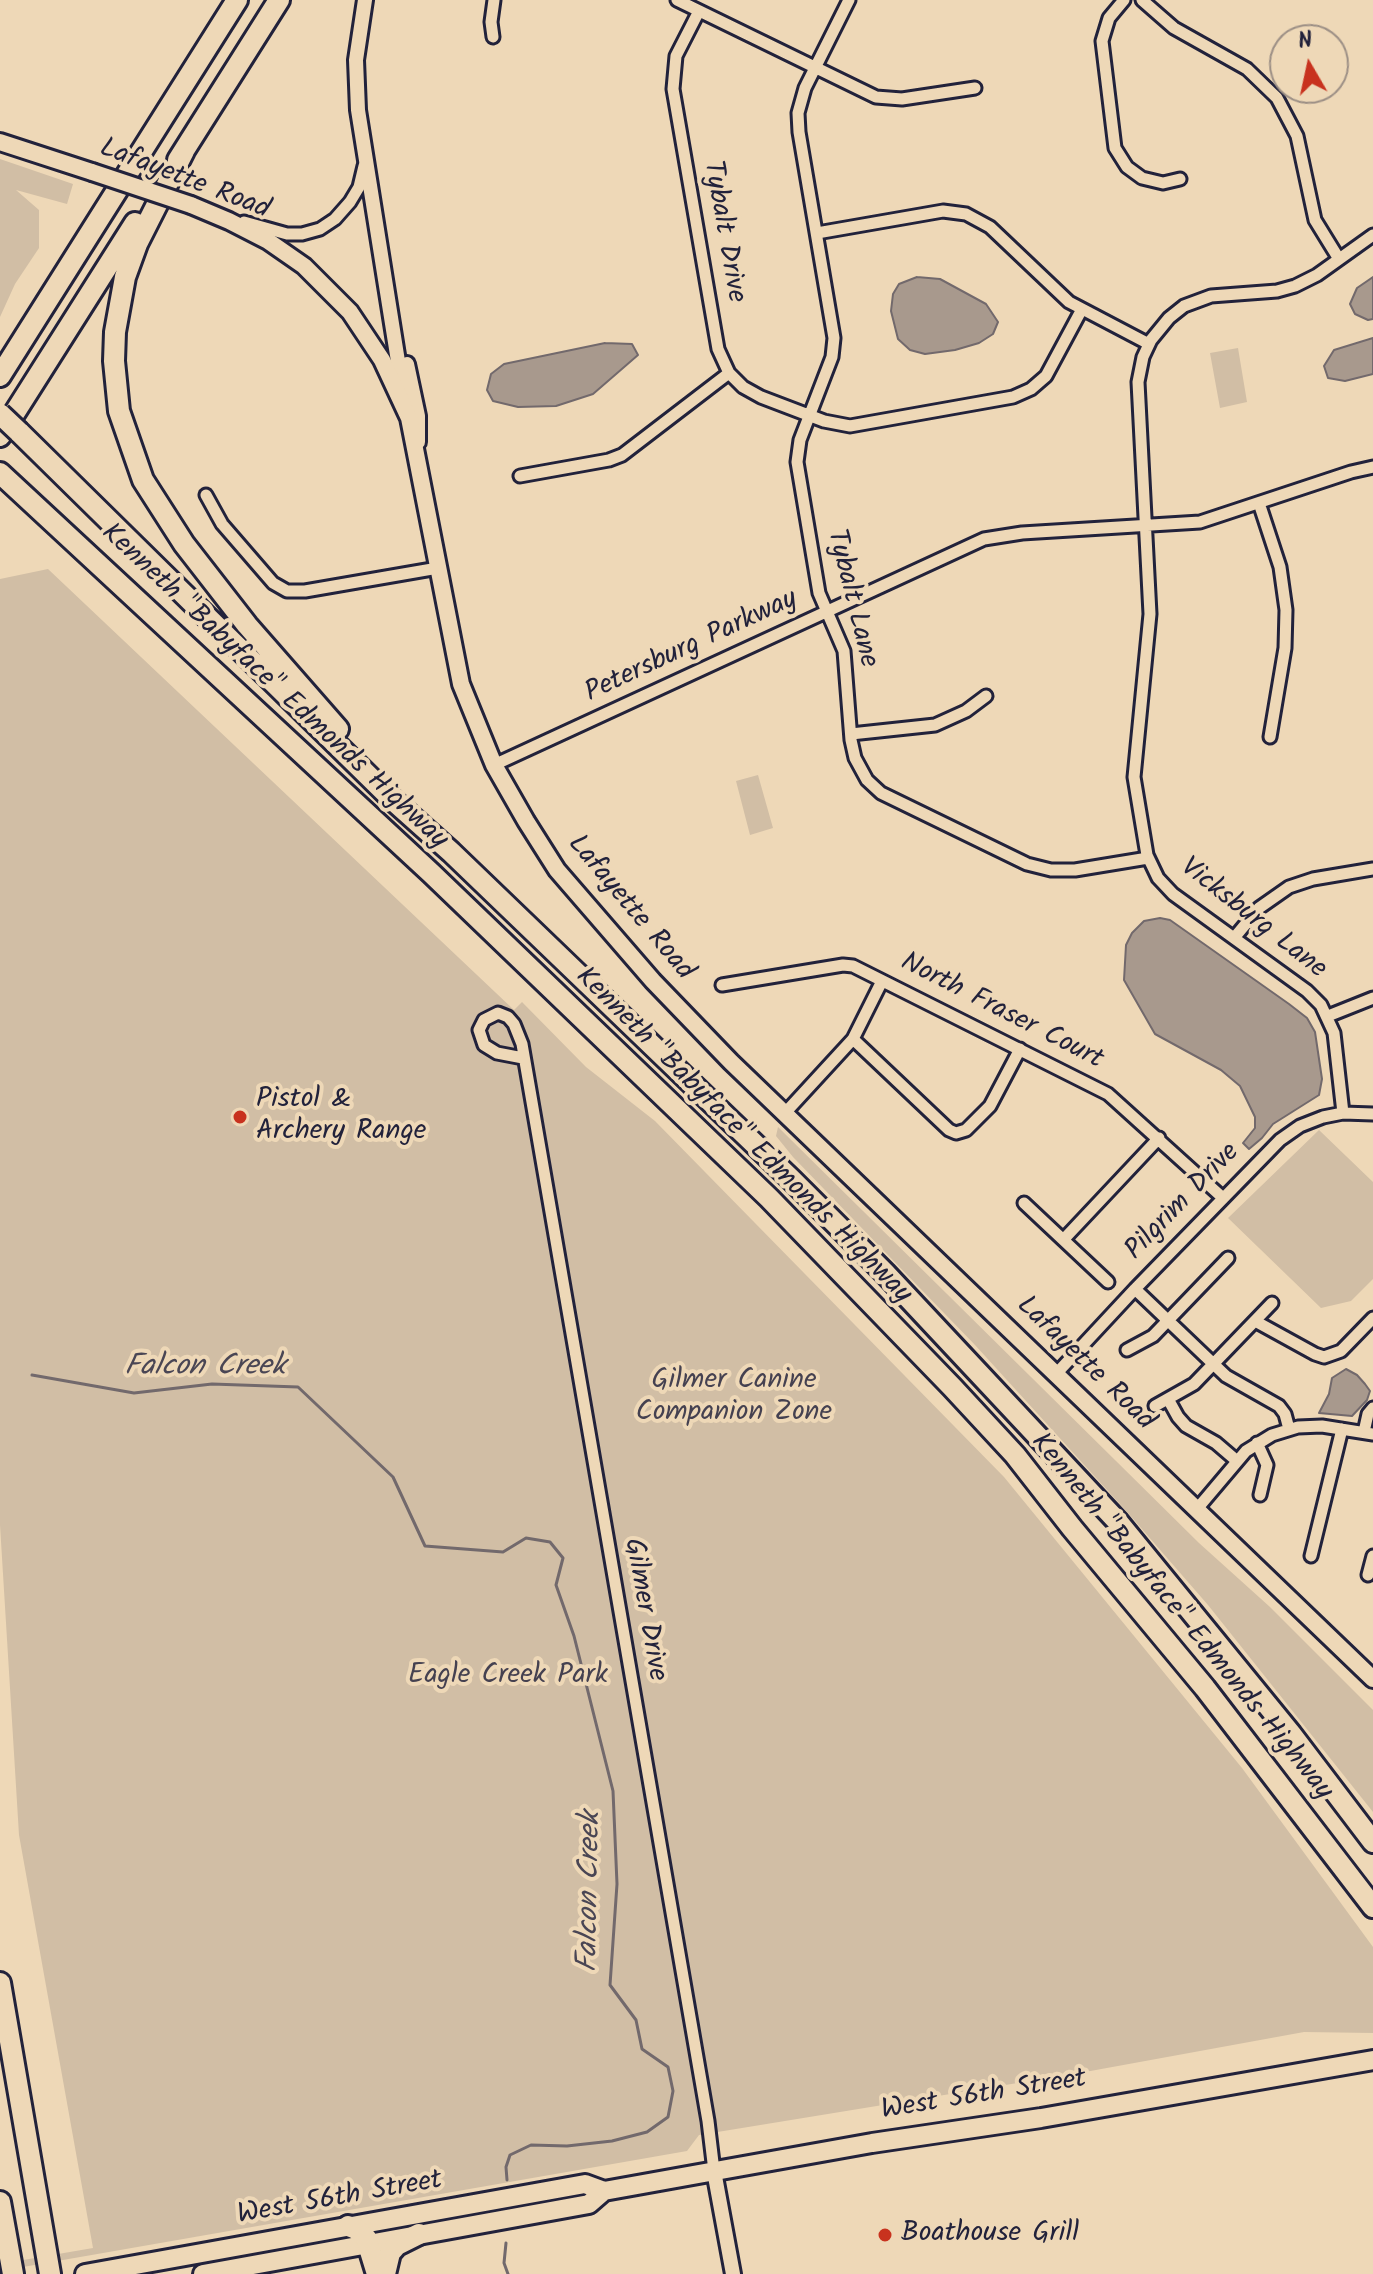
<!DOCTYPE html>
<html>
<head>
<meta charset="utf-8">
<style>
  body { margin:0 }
  #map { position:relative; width:1373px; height:2274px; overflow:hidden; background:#eed8b7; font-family:Kalam,sans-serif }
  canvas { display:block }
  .north { position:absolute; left:1269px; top:24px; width:80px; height:80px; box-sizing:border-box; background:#eed8b7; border:2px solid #9c8f85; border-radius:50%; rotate:351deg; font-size:22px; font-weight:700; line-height:32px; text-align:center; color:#22223b }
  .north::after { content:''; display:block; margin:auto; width:28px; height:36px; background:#c8321e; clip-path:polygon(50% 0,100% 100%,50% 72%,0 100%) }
</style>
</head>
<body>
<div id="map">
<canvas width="1373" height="2274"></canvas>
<div class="north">N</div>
</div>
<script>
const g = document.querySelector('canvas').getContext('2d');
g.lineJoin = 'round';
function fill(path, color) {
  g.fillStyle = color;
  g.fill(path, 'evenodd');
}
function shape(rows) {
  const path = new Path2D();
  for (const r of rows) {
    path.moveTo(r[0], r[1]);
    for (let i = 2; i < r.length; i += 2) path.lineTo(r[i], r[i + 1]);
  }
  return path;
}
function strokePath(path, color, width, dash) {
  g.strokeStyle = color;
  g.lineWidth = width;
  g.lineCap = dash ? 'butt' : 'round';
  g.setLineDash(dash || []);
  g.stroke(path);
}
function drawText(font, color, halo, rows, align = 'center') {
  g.font = font + ' Kalam,sans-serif';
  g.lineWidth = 8;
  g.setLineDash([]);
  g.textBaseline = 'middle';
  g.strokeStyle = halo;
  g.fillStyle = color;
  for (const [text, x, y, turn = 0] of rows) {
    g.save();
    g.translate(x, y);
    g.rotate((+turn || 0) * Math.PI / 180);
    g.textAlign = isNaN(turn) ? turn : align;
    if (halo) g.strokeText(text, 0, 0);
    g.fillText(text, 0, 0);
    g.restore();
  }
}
fill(shape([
  [0,159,73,184,67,204,16,190,39,210,39,248,15,284,0,317],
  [1238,348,1247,402,1220,408,1210,353],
  [48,569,514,1010,522,1002,586,1067,655,1121,1004,1477,1242,1768,1373,1947,1373,2033,1304,2032,1085,2072,742,2128,699,2135,687,2151,0,2271,0,2264,93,2248,19,1835,0,1525,0,579],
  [758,775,773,828,750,835,736,781],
  [778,1127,1199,1543,1270,1607,1373,1710,1373,1812,1208,1605,1128,1513,975,1345,793,1157,776,1136],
  [1319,1130,1373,1182,1373,1279,1351,1301,1321,1308,1228,1218]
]), '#d1bea5');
const water = shape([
  [917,277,940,279,986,304,998,322,993,334,979,343,955,350,925,354,910,350,898,339,891,311,893,294,899,284,917,277],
  [1373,277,1373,319,1368,320,1355,314,1350,304,1357,288,1373,277],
  [1373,338,1373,374,1345,381,1328,378,1324,366,1334,350,1373,338],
  [605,343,632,344,638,355,593,394,556,406,518,407,493,401,487,390,491,374,504,364,605,343],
  [1160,918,1170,920,1289,1004,1307,1018,1315,1032,1322,1079,1319,1095,1273,1124,1262,1138,1249,1149,1243,1143,1255,1128,1255,1117,1240,1086,1221,1070,1155,1034,1124,980,1126,945,1132,933,1144,921,1160,918],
  [1346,1369,1357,1375,1365,1384,1370,1391,1367,1400,1352,1416,1319,1413,1329,1394,1332,1378,1346,1369]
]);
fill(water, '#a8998d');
strokePath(water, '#72696c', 2);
strokePath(shape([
  [32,1375,134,1393,212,1384,298,1387,393,1477,425,1546,503,1552,526,1538,550,1542,563,1558,556,1585,574,1636,613,1791,617,1884,610,1985,636,2020,642,2049,668,2067,673,2091,668,2117,647,2132,612,2141,567,2146,531,2145,510,2155,506,2167,507,2180],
  [506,2243,504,2263,508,2274]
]), '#72696c', 3);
const minor = shape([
  [677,0,876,97,902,99,975,88],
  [849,0,805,88,798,113,799,132,834,338,832,357,800,440,797,462,819,593,844,651,851,740,855,758,867,780,881,793,1027,864,1051,870,1075,870,1148,858],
  [1124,0,1109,18,1102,41,1115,148,1127,167,1142,178,1163,183,1180,179],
  [1142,0,1174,28,1247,69,1277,98,1297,136,1315,220,1339,259],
  [699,11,676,56,673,89,718,349,729,373,743,387,761,397,824,421,850,426,1013,397,1031,389,1046,376,1082,309],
  [493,37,491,22,494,0],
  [244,222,287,234,302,234,320,229,335,219,350,202,359,187,364,166],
  [817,233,943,211,966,214,990,227,1069,302,1149,344],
  [520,476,609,460,622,455,729,373],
  [206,495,222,524,273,583,287,591,305,591,438,568],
  [1259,503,1280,567,1286,610,1285,648,1270,737],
  [851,734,935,725,966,711,986,696],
  [494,765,984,539,1022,533,1200,522,1351,472,1373,467],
  [1234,938,1259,908,1289,887,1313,879,1373,869],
  [722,985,843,965,853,966,1108,1094,1223,1198],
  [1328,1016,1373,998],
  [853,1039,949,1130,956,1133,966,1130,990,1106,1020,1049],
  [523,1058,497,1053,484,1045,479,1030,484,1020,498,1013,508,1017,514,1024,522,1044,708,2121,714,2171],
  [785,1113,853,1039,882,981],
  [1343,1113,1334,1033,1321,1005,1307,991,1173,894,1158,878,1147,855,1134,777,1150,614,1138,382,1143,357,1151,340,1169,318,1184,306,1211,296,1277,291,1295,286,1317,275,1373,235],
  [1024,1203,1108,1282],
  [1064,1239,1159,1138],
  [1135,1289,1226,1376,1279,1406,1285,1414,1289,1429],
  [1255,1321,1315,1354,1324,1357,1341,1351,1373,1318],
  [1127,1350,1153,1336,1228,1258],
  [1056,1374,1135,1289,1280,1140,1300,1126,1323,1117,1343,1113,1373,1114],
  [1168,1399,1178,1417,1186,1426,1216,1443,1237,1461],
  [1155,1406,1194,1384,1272,1303],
  [1364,1432,1368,1414,1373,1408],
  [1257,1443,1267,1465,1260,1495],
  [1197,1509,1246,1451,1272,1435,1298,1427,1322,1426,1373,1434],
  [1311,1556,1342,1429],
  [1368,1575,1373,1556]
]);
const tertiary = shape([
  [365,0,356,60,358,110,404,399],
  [407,364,418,416,418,442],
  [714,2171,733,2274]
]);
const secondary = shape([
  [0,142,92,172],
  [191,205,229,221,268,241,304,266,350,312,382,360,409,418,461,684,494,765,526,821,557,870,653,981,731,1062,1373,1679]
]);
const primary = shape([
  [85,2274,585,2184,604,2191],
  [203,2274,589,2204,604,2191,693,2175,872,2143,1041,2118,1373,2060]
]);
const motorway = shape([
  [184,151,137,244,125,277,115,332,114,361,119,411,143,480,184,544,247,625,338,729],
  [178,160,279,0],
  [0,376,237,0],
  [19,432,395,802,451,852,792,1180,885,1273,1118,1522,1291,1734,1373,1842],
  [0,436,135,223],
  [0,473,431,873,769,1198,952,1387,1015,1455,1072,1528,1205,1688,1373,1907],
  [0,1983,50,2274],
  [0,2202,13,2274],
  [348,2226,356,2229,366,2238,377,2274],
  [385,2274,390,2253,397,2245,419,2234]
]);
strokePath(minor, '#22223b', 17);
strokePath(tertiary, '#22223b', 20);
strokePath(secondary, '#22223b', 22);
strokePath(primary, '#22223b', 24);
strokePath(motorway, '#22223b', 26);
strokePath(minor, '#eed8b7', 11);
strokePath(tertiary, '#eed8b7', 14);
strokePath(secondary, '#eed8b7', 16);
strokePath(primary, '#eed8b7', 18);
strokePath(motorway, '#eed8b7', 20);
const secondaryBridge = shape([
  [92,172,191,205]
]);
const motorwayBridge = shape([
  [0,414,19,432]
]);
strokePath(secondaryBridge, '#22223b', 22, []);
strokePath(motorwayBridge, '#22223b', 26, []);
strokePath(secondaryBridge, '#eed8b7', 16);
strokePath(motorwayBridge, '#eed8b7', 20);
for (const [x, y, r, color] of [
  [240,1117,8,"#c8321e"],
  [885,2235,8,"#c8321e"]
]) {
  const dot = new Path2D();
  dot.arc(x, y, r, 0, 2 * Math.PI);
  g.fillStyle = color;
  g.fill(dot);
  strokePath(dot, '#eed8b7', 3);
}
drawText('28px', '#22223b', '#eed8b7', [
  ["Lafayette Road",184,181,21],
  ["Tybalt Drive",722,232,80],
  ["Tybalt Lane",850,599,76],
  ["Petersburg Parkway",692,648,-25],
  ["Kenneth \"Babyface\" Edmonds Highway",273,688,43],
  ["Lafayette Road",629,909,50],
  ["Vicksburg Lane",1252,920,38],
  ["North Fraser Court",1001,1013,27],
  ["Kenneth \"Babyface\" Edmonds Highway",742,1137,45],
  ["Pilgrim Drive",1184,1203,-46],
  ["Lafayette Road",1084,1365,44],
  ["Gilmer Drive",643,1610,80],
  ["Kenneth \"Babyface\" Edmonds Highway",1180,1618,51],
  ["West 56th Street",984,2097,-9],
  ["West 56th Street",340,2200,-10]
]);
drawText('28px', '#22223b', '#eed8b7', [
  ["Pistol &",256,1101],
  ["Archery Range",256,1133],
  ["Boathouse Grill",901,2235]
], 'left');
drawText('28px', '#454150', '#eed8b7', [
  ["Gilmer Canine",734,1382],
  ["Companion Zone",734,1414],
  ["Eagle Creek Park",508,1677]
]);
drawText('italic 30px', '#4a4654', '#eed8b7', [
  ["Falcon Creek",205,1369],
  ["Falcon Creek",592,1892,-89]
]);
</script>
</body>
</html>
